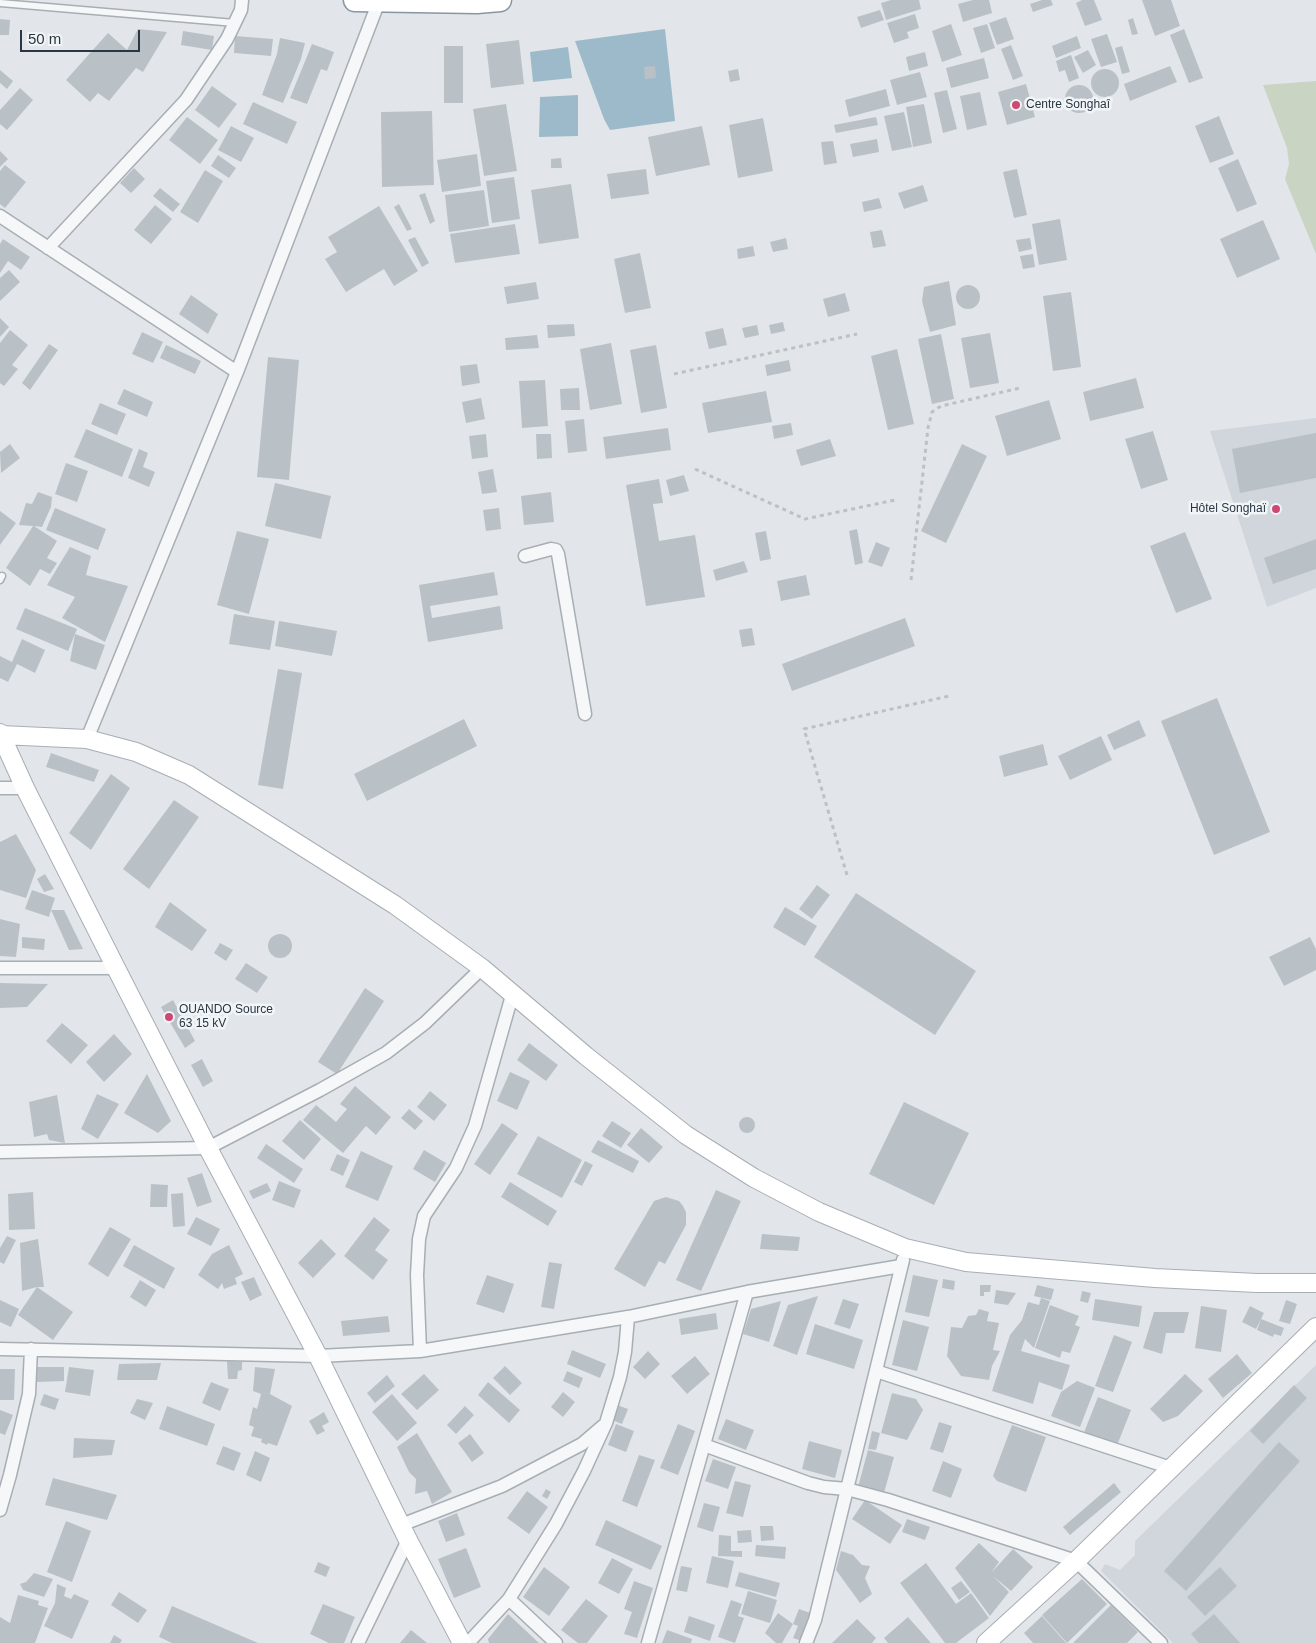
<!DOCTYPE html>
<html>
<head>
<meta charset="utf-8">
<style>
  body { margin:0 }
  #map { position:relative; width:1316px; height:1643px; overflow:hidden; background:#e2e6ea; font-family:Helvetica,sans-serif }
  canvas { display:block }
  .scale { position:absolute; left:20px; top:30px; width:120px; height:22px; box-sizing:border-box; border:2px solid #2a3742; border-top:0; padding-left:6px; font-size:15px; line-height:18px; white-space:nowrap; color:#2a3742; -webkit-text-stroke:4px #f2f5f8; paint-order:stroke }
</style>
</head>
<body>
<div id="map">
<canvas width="1316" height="1643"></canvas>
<div class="scale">50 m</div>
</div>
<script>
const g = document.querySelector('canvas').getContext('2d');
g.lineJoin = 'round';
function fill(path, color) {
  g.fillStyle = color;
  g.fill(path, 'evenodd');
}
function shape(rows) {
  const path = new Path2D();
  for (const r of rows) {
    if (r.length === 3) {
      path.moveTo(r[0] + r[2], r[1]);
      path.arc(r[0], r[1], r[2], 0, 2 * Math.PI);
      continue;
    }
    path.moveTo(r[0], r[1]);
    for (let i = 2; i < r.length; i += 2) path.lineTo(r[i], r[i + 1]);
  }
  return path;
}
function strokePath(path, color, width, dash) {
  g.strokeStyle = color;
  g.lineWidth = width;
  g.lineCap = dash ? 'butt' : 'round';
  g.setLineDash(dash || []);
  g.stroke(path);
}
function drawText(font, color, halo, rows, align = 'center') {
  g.font = font + ' Helvetica,sans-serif';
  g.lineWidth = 5;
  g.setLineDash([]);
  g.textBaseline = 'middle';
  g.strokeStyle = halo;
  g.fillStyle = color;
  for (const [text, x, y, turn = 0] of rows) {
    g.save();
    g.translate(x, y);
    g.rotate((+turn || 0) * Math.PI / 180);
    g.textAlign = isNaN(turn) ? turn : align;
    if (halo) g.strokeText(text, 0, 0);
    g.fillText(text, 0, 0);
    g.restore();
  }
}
fill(shape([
  [1316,418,1316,588,1267,607,1210,431],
  [1316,1365,1316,1643,1173,1643,1101,1571,1105,1564,1120,1570,1135,1555,1135,1541]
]), '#d0d6dc');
fill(shape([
  [1316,81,1316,254,1285,179,1289,164,1287,148,1263,85]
]), '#cad4c3');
fill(shape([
  [665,29,675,121,610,130,604,119,575,41],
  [568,47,572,78,533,82,530,52],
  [578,95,578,136,539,137,540,97]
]), '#9dbaca');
fill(shape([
  [891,0,919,0,921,9,886,20,881,3],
  [973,0,989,0,992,13,963,22,958,4],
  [1042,0,1051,0,1053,5,1033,12,1030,4],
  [1082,0,1094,0,1102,20,1085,26,1076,3],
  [1142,0,1171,0,1180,26,1155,36],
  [880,10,884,20,861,28,857,17],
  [915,14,919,28,907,32,909,38,894,43,887,23],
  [1006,17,1014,39,997,45,989,23],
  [1133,18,1138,34,1132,35,1128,20],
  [0,19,10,20,9,35,0,35],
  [951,24,962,55,942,62,932,31],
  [987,24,995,48,981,53,973,28],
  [138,29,167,32,143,72,136,68,109,101,98,93,90,102,66,80,108,33,127,50],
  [1184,29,1203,78,1189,83,1170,35],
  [183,31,214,36,212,50,181,45],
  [1107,34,1117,62,1101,67,1091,39],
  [235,36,273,39,271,56,234,53],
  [1077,36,1081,48,1056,58,1052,46],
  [280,38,305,43,301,59,283,103,262,95,277,54],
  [519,40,524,84,491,88,486,44],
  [312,44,334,52,327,71,321,69,307,104,290,98],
  [1011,45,1023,76,1013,80,1001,49],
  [444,46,463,46,463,103,444,103],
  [1122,46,1130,72,1122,74,1115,48],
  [1088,50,1096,65,1083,73,1074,57],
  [925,52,928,66,909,71,906,57],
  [1071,55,1079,78,1069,82,1065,70,1059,72,1056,61],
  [984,58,989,78,951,88,946,68],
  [655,66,656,78,645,79,644,67],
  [1170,66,1177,82,1130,101,1124,84],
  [738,69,740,80,730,82,728,71],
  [1105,83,14],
  [0,70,13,81,7,89,0,83],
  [920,72,927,97,897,105,890,80],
  [1026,84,1035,117,1007,125,998,92],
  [1079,99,14],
  [212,86,237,104,219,128,195,110],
  [20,88,33,100,7,130,0,124,0,110],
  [886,89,890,106,849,117,845,100],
  [947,90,957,129,943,133,934,93],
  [980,92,987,125,967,130,960,96],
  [253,102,297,122,287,144,243,124],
  [506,104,517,171,484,176,473,109],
  [924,104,932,143,913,147,906,107],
  [432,111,434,185,382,187,381,112],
  [904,112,912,147,892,151,884,116],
  [1219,116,1234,154,1210,163,1195,126],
  [187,117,218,140,200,164,169,140],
  [876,117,878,125,836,133,834,125],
  [763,118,773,171,738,178,729,125],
  [231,126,254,138,241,162,218,150],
  [702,126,710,165,656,176,648,137],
  [877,139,879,152,853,157,850,144],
  [833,141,837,163,824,165,821,142],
  [0,151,8,159,0,167],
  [477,154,481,186,442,192,437,160],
  [218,155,236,168,229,178,211,166],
  [561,158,562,168,551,168,551,159],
  [1238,159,1257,204,1237,212,1218,168],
  [5,165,26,182,5,208,0,204,0,171],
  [134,168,145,179,131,193,120,183],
  [646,169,649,194,611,199,607,174],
  [1017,169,1027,215,1014,218,1003,172],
  [205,170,223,181,198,223,180,212],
  [514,177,520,219,492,223,486,181],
  [571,184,579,238,539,244,531,190],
  [923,185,928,201,904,209,898,193],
  [160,188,180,204,173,212,153,196],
  [484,190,489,226,449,232,445,195],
  [425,193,435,221,430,224,419,195],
  [879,198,882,208,864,212,862,202],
  [399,204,412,229,407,231,394,207],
  [155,205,172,219,151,244,134,230],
  [379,206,418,271,394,286,384,269,346,292,325,259,337,252,328,237],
  [1060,219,1067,260,1039,265,1032,224],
  [1263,220,1280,259,1237,278,1220,239],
  [515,224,520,254,455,263,450,234],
  [882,230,886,246,873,248,870,232],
  [415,237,429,263,422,267,408,240],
  [786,238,788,249,773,252,770,242],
  [1030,238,1032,249,1019,252,1016,240],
  [3,239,30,257,21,270,8,261,0,273,0,244],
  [753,246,755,256,738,259,737,249],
  [640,253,651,308,625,313,614,259],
  [1033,254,1035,267,1023,269,1020,256],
  [9,270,20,282,0,301,0,278],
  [949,281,956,325,930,332,922,301,924,287],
  [536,282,539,299,507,304,504,287],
  [968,297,12],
  [1071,292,1081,367,1053,371,1043,296],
  [845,293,850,311,828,317,823,299],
  [191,295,218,314,208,334,179,314],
  [0,318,9,327,0,337],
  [783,322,785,331,771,334,769,325],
  [574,324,575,336,548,338,547,325],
  [757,325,759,335,745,338,742,328],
  [723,328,727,345,709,349,705,332],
  [10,330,28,345,12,365,18,369,4,386,0,383,0,343],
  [142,332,163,342,153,363,132,354],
  [990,333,999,383,970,388,961,338],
  [941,334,954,399,932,404,918,339],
  [537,335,539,348,506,350,505,338],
  [611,343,622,404,590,410,580,349],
  [49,344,58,350,30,390,22,383],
  [166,345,201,361,195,374,160,358],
  [656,345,667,408,641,413,630,350],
  [897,349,914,424,888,430,871,356],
  [268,357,299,360,289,480,257,477],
  [789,360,791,371,767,376,765,365],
  [477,364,480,383,462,386,460,366],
  [1136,378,1144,408,1090,421,1083,392],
  [545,380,548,426,522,428,519,381],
  [579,388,580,410,561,410,560,389],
  [124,389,153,402,147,417,117,404],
  [766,391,772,422,708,433,702,403],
  [481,398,485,419,466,423,462,402],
  [1049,400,1061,439,1007,456,995,416],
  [100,403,126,414,117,435,91,424],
  [584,419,587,451,568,453,565,421],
  [791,423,793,435,774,439,772,426],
  [668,428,671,450,606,459,603,437],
  [86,429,133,449,122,477,74,457],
  [1153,431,1168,480,1141,489,1125,439],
  [1316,433,1316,478,1240,493,1232,449],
  [486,434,488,457,472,459,469,436],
  [536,434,551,434,552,458,537,459],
  [830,439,836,456,801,466,796,450],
  [10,444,20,458,1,473,0,452],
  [962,444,987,456,946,543,921,531],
  [139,449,148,453,143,467,155,472,149,487,128,478],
  [66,463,88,471,77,502,55,494],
  [493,469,497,492,482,494,478,472],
  [684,475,689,491,670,496,666,480],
  [659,479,663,503,653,504,659,541,695,535,705,597,646,606,626,485],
  [275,483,331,496,321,539,265,526],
  [38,492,52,497,51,507,42,527,34,526,57,541,47,558,57,563,50,574,40,569,30,586,6,568,33,526,19,525,26,503,32,504],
  [551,492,554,522,524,525,521,496],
  [55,508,106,529,98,550,46,530],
  [499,508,501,529,486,531,483,510],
  [0,511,16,523,0,545],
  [857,529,863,563,855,565,849,531],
  [237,531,269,539,249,614,217,605],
  [766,531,771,559,760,561,755,533],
  [1185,532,1212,599,1176,613,1150,546],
  [1316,539,1316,569,1273,584,1264,558],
  [876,542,890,548,882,567,868,562],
  [70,547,91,556,86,575,128,586,105,642,62,618,75,597,47,585],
  [744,561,748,572,716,581,713,570],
  [494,572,498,595,430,606,432,618,500,606,503,629,428,642,419,585],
  [806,575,810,595,781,601,777,581],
  [25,608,77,629,68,651,16,629],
  [234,614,275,621,270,650,229,644],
  [905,618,915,646,792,691,782,664],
  [279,621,337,631,332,656,275,646],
  [752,628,755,645,742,647,739,630],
  [75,634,105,645,96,670,70,661],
  [22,639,45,650,35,673,17,664,8,682,0,678,0,656,12,662],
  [278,669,302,673,283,789,258,785],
  [1217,698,1270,832,1214,855,1161,721],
  [464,719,477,746,367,801,354,774],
  [1139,720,1146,736,1114,750,1107,735],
  [1101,736,1112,760,1070,780,1058,756],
  [1043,744,1048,765,1004,777,999,756],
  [51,753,99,770,94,782,46,767],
  [111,774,130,788,91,850,69,833],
  [174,800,199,817,149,889,123,869],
  [16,834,36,870,26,898,0,890,0,842],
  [45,874,54,889,44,892,37,879],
  [817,885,830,895,812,919,799,909],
  [32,890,55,898,51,910,64,910,83,949,69,950,51,910,49,917,25,909],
  [856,893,976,971,935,1035,814,957],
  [170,902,207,930,192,951,155,927],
  [785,907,817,926,805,946,773,927],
  [0,919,20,924,16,957,0,956],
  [280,946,12],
  [22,937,45,939,44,950,22,948],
  [1310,937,1316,949,1316,970,1284,986,1269,957],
  [220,943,233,950,226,961,214,953],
  [246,963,268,977,257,993,235,979],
  [0,983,48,984,27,1007,0,1008],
  [365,988,384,1001,337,1074,318,1062],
  [173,1000,195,1041,185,1048,161,1007],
  [62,1023,88,1045,71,1064,46,1041],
  [114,1034,132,1054,104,1082,86,1062],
  [529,1043,558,1065,546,1081,517,1060],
  [202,1059,213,1081,203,1087,191,1065],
  [510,1072,530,1081,517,1110,497,1101],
  [147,1074,171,1121,158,1133,124,1113],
  [355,1086,391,1117,376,1135,366,1126,343,1153,303,1120,316,1105,336,1122,347,1109,340,1104],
  [430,1091,447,1105,434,1121,417,1107],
  [97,1094,119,1104,98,1139,81,1129],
  [57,1095,65,1143,49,1140,47,1134,34,1137,29,1102],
  [904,1102,969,1133,934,1205,869,1174],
  [409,1109,423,1121,415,1130,401,1118],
  [747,1125,8],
  [300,1120,321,1139,304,1160,282,1141],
  [612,1121,631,1133,621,1148,602,1136],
  [502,1123,518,1134,490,1175,474,1164],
  [641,1128,663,1147,649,1163,627,1145],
  [538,1136,582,1160,562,1198,517,1174],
  [598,1140,639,1161,633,1173,591,1152],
  [266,1144,303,1169,294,1183,257,1158],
  [424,1150,446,1163,435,1182,413,1169],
  [361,1151,393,1166,378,1201,345,1187],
  [337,1154,350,1160,343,1176,330,1170],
  [585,1161,593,1165,582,1186,574,1182],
  [202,1173,212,1202,197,1207,187,1178],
  [279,1181,301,1190,294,1208,272,1200],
  [510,1182,557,1211,548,1226,501,1197],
  [267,1183,271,1191,253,1199,249,1191],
  [151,1184,168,1185,167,1207,150,1207],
  [716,1190,741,1201,701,1291,676,1280],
  [33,1192,35,1229,9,1230,8,1194],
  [183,1193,185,1226,173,1227,171,1194],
  [666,1197,679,1201,683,1206,686,1212,686,1225,665,1264,659,1261,645,1287,614,1269,654,1201],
  [196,1217,220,1229,211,1246,187,1234],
  [374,1217,390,1230,375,1250,388,1260,373,1280,344,1256],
  [110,1227,131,1239,108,1277,88,1264],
  [762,1234,800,1237,798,1251,760,1249],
  [7,1236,16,1240,4,1264,0,1262,0,1248],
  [38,1239,44,1287,37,1287,22,1291,20,1243],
  [321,1239,336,1254,313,1278,298,1263],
  [134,1245,175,1268,164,1289,123,1266],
  [229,1245,243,1274,235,1278,237,1284,224,1289,222,1283,218,1289,198,1275,212,1254],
  [549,1262,562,1264,554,1309,541,1307],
  [487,1275,514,1284,504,1313,476,1304],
  [913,1275,938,1280,929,1317,905,1312],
  [254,1277,262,1295,250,1301,241,1282],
  [943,1279,955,1281,954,1290,942,1288],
  [140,1280,156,1290,146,1307,130,1297],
  [980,1285,991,1285,990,1292,984,1292,984,1296,980,1296],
  [1037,1285,1054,1289,1051,1300,1034,1296],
  [37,1287,73,1312,53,1340,18,1315],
  [996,1290,1016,1293,1008,1305,994,1303],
  [1082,1291,1091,1293,1088,1303,1080,1301],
  [818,1296,797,1355,773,1346,788,1305],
  [1041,1298,1050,1301,1034,1348,1025,1339,1021,1351,1070,1365,1062,1390,1039,1382,1033,1404,992,1391,1010,1335,1022,1320,1028,1302,1039,1305],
  [843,1299,859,1304,850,1329,834,1324],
  [1095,1299,1142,1306,1139,1327,1092,1320],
  [0,1300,19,1309,11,1327,0,1322],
  [1286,1300,1297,1304,1290,1324,1279,1321],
  [781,1301,769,1342,743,1334,751,1309],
  [1050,1305,1079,1316,1075,1325,1080,1327,1070,1353,1062,1351,1060,1358,1035,1348],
  [1201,1306,1227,1310,1221,1352,1195,1348],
  [1250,1306,1264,1313,1256,1329,1242,1322],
  [979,1309,989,1312,987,1321,999,1323,993,1350,1000,1351,992,1366,989,1380,961,1376,947,1356,951,1327,962,1328,968,1316,976,1315],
  [1154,1312,1189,1312,1184,1333,1166,1333,1162,1354,1143,1348],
  [716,1313,718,1329,681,1335,679,1319],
  [388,1316,390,1332,343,1336,341,1321],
  [1261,1319,1284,1328,1281,1336,1274,1334,1273,1337,1257,1330],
  [903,1320,929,1327,917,1371,892,1365],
  [815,1324,863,1340,854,1369,806,1354],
  [1114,1335,1132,1342,1113,1392,1095,1386],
  [572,1350,606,1364,600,1378,567,1364],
  [648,1351,660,1364,645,1379,633,1367],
  [1237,1354,1252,1373,1223,1398,1208,1379],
  [695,1356,710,1374,687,1394,671,1376],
  [227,1361,242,1362,242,1370,238,1371,237,1379,228,1379],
  [161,1363,157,1380,117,1380,119,1364],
  [505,1366,522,1383,510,1395,493,1378],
  [37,1367,64,1367,64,1381,37,1382],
  [69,1367,94,1370,90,1396,65,1392],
  [255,1367,275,1369,270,1394,292,1406,277,1446,268,1443,267,1445,261,1442,262,1439,251,1436,254,1427,249,1425,253,1407,257,1409,261,1394,253,1391],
  [0,1369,15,1369,14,1400,0,1400],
  [567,1371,583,1378,579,1388,563,1381],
  [424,1374,439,1390,417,1410,401,1394],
  [1185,1374,1203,1391,1178,1416,1163,1422,1150,1409],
  [387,1375,395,1386,375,1403,367,1393],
  [1077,1381,1095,1388,1080,1427,1051,1416,1061,1392],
  [211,1382,229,1389,220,1411,202,1403],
  [488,1382,520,1410,509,1423,478,1395],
  [1294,1385,1307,1398,1263,1444,1250,1431],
  [563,1392,575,1402,563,1417,551,1407],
  [892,1393,916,1399,923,1410,907,1440,881,1433],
  [44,1394,59,1399,55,1410,40,1405],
  [392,1394,417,1423,397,1441,372,1412],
  [1098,1397,1131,1410,1116,1448,1083,1435],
  [137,1399,153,1403,145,1420,130,1413],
  [617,1405,628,1409,622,1424,612,1420],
  [167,1406,215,1424,207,1446,159,1429],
  [465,1406,474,1415,456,1434,447,1425],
  [0,1410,13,1415,5,1435,0,1433],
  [324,1412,329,1422,322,1426,325,1431,317,1435,309,1421],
  [726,1419,754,1430,746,1450,718,1439],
  [939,1422,952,1426,943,1453,930,1449],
  [616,1424,634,1431,626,1452,608,1445],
  [678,1424,695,1431,678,1475,660,1468],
  [1012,1425,1046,1437,1026,1492,997,1481,993,1476],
  [872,1431,880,1433,876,1450,868,1449],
  [417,1433,452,1492,432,1504,427,1491,415,1494,416,1479,409,1472,397,1447],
  [470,1434,484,1453,472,1462,458,1443],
  [74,1438,115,1440,112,1455,73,1458],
  [809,1441,842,1450,835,1478,802,1469],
  [1279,1442,1300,1461,1186,1591,1164,1571],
  [223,1446,241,1453,234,1471,216,1464],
  [868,1450,894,1457,884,1493,858,1487],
  [255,1451,270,1458,261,1482,246,1475],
  [639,1455,655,1460,637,1507,622,1501],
  [713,1459,736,1467,728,1489,705,1481],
  [943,1461,962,1469,951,1498,932,1491],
  [53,1478,117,1495,107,1520,45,1505],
  [735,1481,751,1485,743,1517,726,1513],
  [1114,1483,1121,1492,1070,1535,1063,1527],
  [546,1489,551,1492,547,1499,542,1496],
  [527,1491,548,1507,529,1534,507,1518],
  [865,1500,902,1525,890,1544,852,1519],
  [704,1503,720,1507,713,1532,697,1527],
  [457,1513,465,1535,446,1542,438,1521],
  [907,1519,930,1527,925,1540,902,1532],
  [606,1520,662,1546,651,1570,595,1545],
  [66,1521,91,1531,72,1582,47,1572],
  [760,1526,773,1526,774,1540,761,1541],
  [751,1530,752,1542,738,1543,737,1531],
  [719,1535,731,1536,731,1551,742,1551,742,1557,718,1556],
  [979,1543,999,1562,991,1573,1013,1549,1033,1567,1011,1591,993,1576,1009,1592,990,1616,955,1568],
  [756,1545,786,1547,785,1559,755,1556],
  [466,1548,481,1587,454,1598,438,1559],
  [841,1551,853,1555,862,1565,870,1566,865,1578,872,1594,860,1603,836,1570],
  [712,1556,734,1561,728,1588,706,1583],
  [612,1558,633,1569,619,1594,598,1583],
  [318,1562,330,1567,326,1577,314,1572],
  [926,1563,956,1604,971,1593,989,1618,956,1643,945,1643,900,1583],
  [681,1566,692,1568,687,1592,676,1590],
  [544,1567,570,1587,549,1616,523,1597],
  [1220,1567,1237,1586,1205,1616,1187,1597],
  [739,1572,780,1583,776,1597,735,1586],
  [34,1573,53,1579,44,1597,23,1590,20,1584,26,1582],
  [1082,1579,1107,1604,1067,1643,1042,1615],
  [634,1581,653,1588,637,1638,624,1634,632,1612,624,1609],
  [961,1581,970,1592,959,1600,951,1588],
  [57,1584,66,1588,64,1596,71,1599,74,1594,89,1601,72,1639,44,1626,55,1603],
  [748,1591,777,1600,770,1623,741,1614],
  [119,1592,147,1610,138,1623,111,1605],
  [18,1595,39,1601,38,1605,48,1608,35,1643,0,1643,0,1617,10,1623],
  [586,1599,608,1616,587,1643,578,1643,561,1630],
  [731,1600,742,1604,738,1616,744,1618,735,1643,718,1637],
  [323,1604,355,1617,344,1643,329,1643,310,1634],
  [1111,1605,1138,1632,1127,1643,1073,1643],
  [172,1606,258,1643,172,1643,159,1637],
  [799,1609,813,1614,802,1641,793,1638,798,1626,793,1624],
  [778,1613,793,1624,782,1643,776,1643,765,1633],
  [508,1614,539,1643,489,1643,488,1639],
  [1214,1614,1240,1643,1199,1643,1191,1634],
  [689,1616,715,1625,710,1641,684,1632],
  [1042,1616,1066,1643,1033,1643,1024,1633],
  [908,1617,931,1643,888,1643,884,1638],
  [857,1619,876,1638,872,1643,832,1643],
  [411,1630,427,1643,400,1643],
  [667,1630,692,1639,691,1643,662,1643],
  [114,1635,122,1640,120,1643,110,1643]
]), '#b9c1c7');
const lane = shape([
  [0,3,235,23],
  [0,580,2,576]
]);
const street = shape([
  [0,216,237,372],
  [48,248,186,100,227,39,241,10,242,0],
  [525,556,551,549,556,550,558,554,585,714],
  [87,739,237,372,379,1],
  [0,788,25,788],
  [0,968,116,968],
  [0,1152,208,1148,320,1090,386,1053,425,1023,482,968],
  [0,1349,318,1356,420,1351,628,1317,747,1292,901,1266],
  [420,1351,417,1275,419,1239,424,1216,456,1168,475,1126,513,992],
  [876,1371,1171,1468],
  [704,1445,808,1483,824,1487,847,1489,888,1500,1076,1561,1161,1643],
  [0,1510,10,1475,29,1394,31,1349],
  [401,1525,502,1486,582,1444,603,1426],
  [509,1599,556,1643],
  [358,1643,408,1540],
  [468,1643,509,1599,556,1524,584,1471,606,1423,620,1377,625,1352,628,1317],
  [648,1643,747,1292],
  [806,1643,815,1620,903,1260]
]);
const secondary = shape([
  [0,733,25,788,116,968,208,1148,318,1356,408,1540,462,1643],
  [1,735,87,739,136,752,189,775,395,905,482,968,586,1056,686,1135,754,1178,819,1212,905,1248,966,1262,1155,1278,1257,1283,1316,1283],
  [986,1643,1076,1561,1316,1327]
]);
const highway = shape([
  [355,0,477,2,500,0]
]);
strokePath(lane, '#a7aeb4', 9);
strokePath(street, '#a7aeb4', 15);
strokePath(secondary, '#a7aeb4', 20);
strokePath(highway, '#8996a1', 25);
strokePath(shape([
  [674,374,857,334],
  [695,469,805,519,895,500],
  [911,580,928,428,932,412,941,406,1020,388],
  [847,875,804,729,949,696]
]), '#bcc1c5', 3, [4, 4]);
strokePath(lane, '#f5f7f8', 6);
strokePath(street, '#f5f7f8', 12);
strokePath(secondary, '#fff', 18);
strokePath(highway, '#fff', 22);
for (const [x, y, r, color] of [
  [1016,105,5,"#ce4872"],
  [1276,509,5,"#ce4872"],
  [169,1017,5,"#ce4872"]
]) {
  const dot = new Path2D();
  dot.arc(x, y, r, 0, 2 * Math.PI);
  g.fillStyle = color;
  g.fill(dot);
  strokePath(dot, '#f2f5f8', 2);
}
drawText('12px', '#2a3742', '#f2f5f8', [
  ["Centre Songhaî",1026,105],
  ["Hôtel Songhaï",1266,509,"right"],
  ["OUANDO Source",179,1010],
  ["63 15 kV",179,1024]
], 'left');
</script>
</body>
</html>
